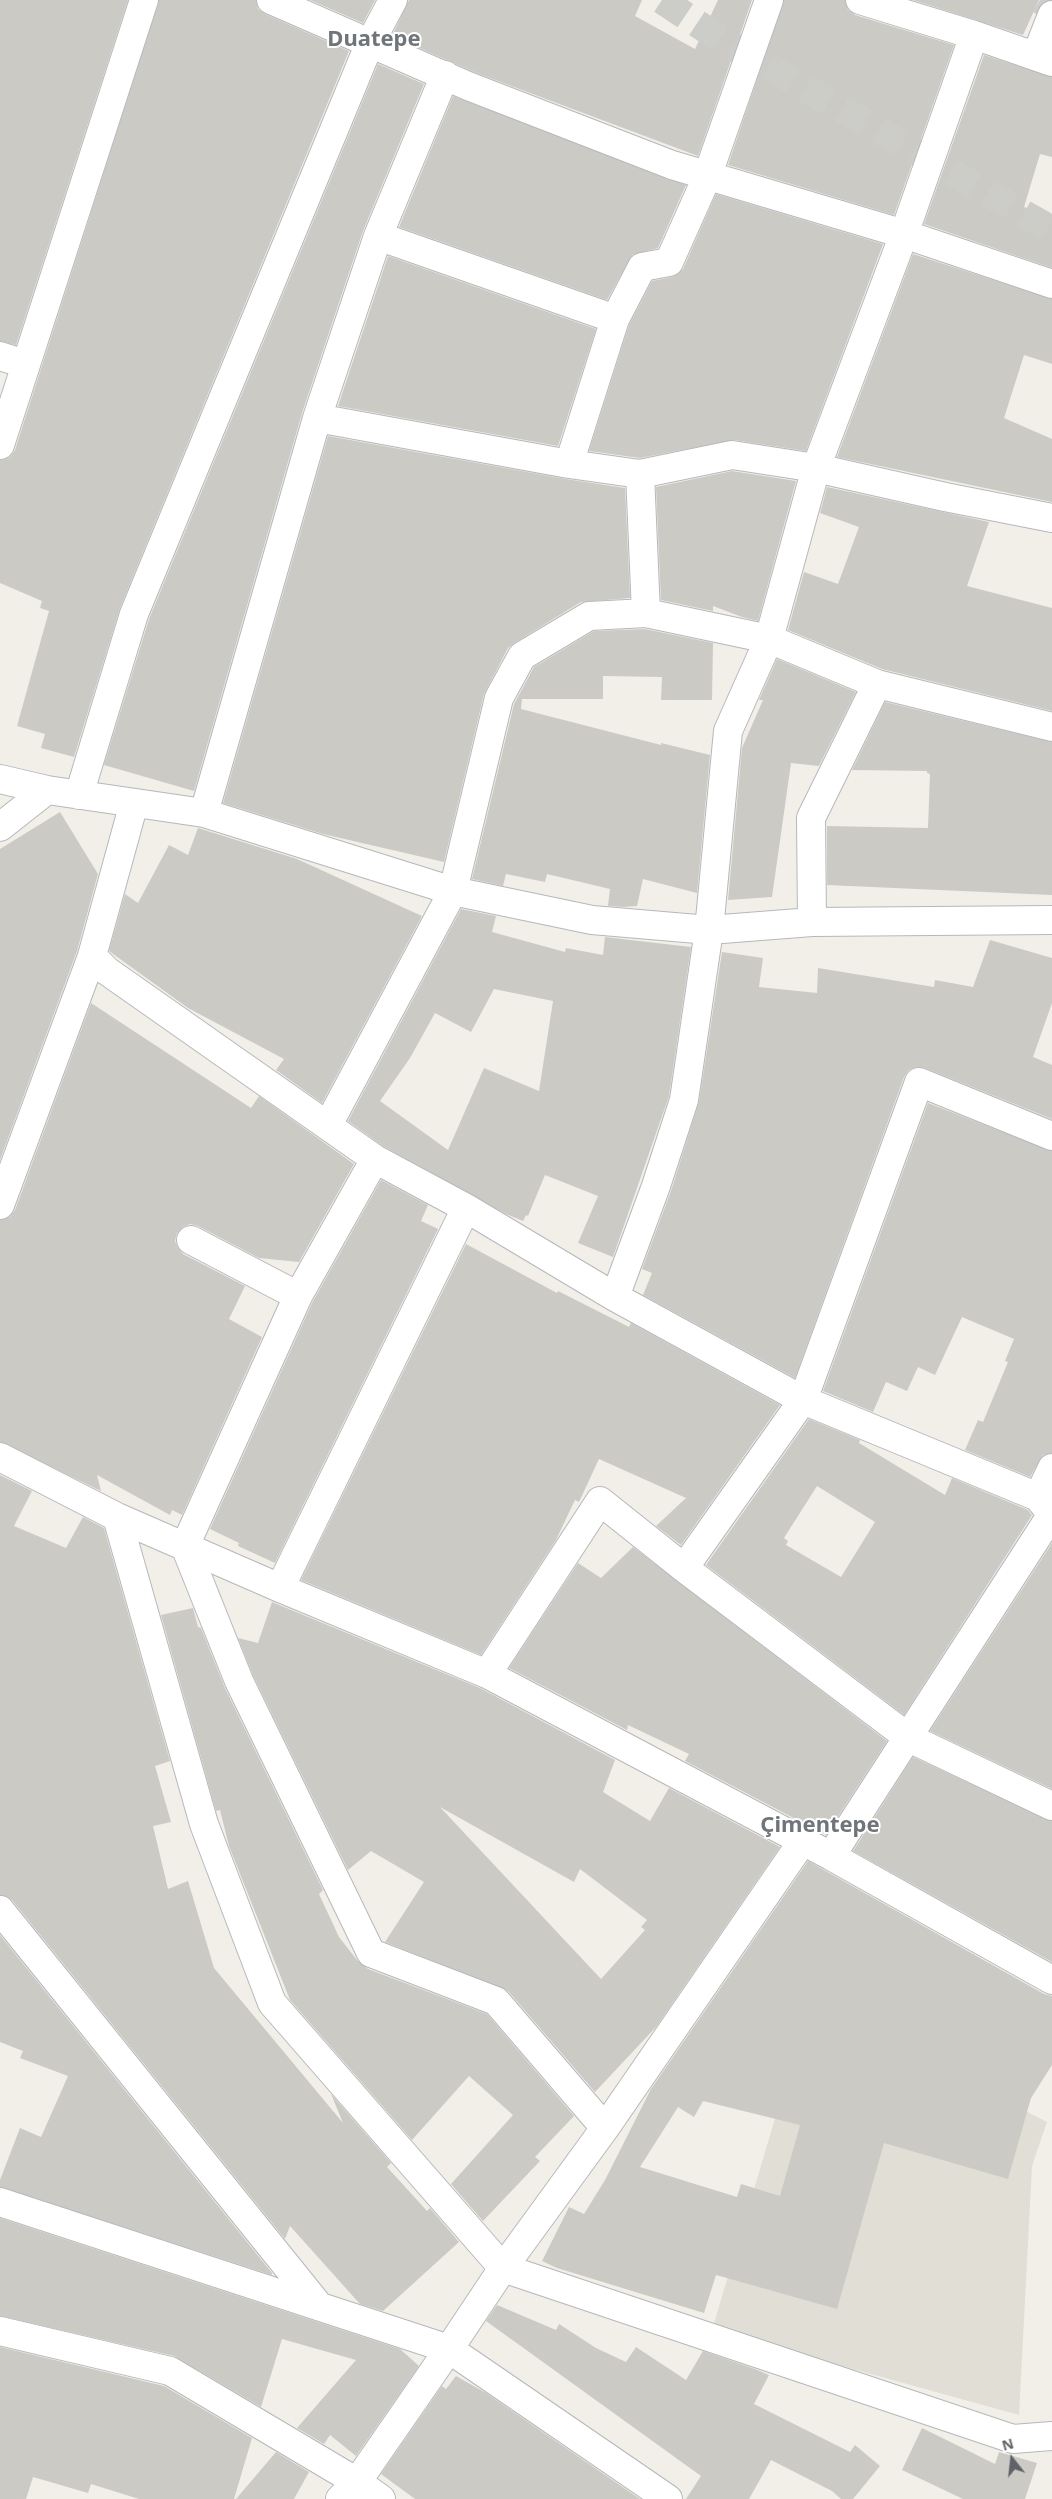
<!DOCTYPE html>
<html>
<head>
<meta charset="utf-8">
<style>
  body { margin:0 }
  #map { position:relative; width:1052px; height:2499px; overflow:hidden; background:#f1efe8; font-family:"Noto Sans",sans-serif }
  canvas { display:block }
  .north { position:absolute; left:987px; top:2434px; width:50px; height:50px; -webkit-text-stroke:4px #fff; paint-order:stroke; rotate:344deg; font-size:14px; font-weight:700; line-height:20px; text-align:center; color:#5f6368 }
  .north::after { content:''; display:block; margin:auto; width:18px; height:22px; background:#5f6368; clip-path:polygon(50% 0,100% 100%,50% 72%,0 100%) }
</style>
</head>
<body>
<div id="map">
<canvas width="1052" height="2499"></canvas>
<div class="north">N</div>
</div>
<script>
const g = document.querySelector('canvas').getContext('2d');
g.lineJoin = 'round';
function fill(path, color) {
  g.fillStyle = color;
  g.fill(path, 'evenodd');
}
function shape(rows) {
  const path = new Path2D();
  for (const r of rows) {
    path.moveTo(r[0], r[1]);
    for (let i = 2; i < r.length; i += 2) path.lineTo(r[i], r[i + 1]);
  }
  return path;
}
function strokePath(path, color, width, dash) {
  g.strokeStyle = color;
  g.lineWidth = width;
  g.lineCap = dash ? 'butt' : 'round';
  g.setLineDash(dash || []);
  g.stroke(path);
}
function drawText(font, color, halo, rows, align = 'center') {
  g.font = font + ' "Noto Sans",sans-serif';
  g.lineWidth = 4;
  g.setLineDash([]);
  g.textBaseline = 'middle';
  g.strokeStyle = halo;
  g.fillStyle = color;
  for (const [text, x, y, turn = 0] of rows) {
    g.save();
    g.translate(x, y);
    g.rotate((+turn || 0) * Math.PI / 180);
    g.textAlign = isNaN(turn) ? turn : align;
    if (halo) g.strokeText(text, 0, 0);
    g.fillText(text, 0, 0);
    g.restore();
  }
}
fill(shape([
  [810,2001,1047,2122,1032,2166,1019,2415,712,2330]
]), '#e1ded6');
fill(shape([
  [0,0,128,0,16,345,0,341],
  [159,0,256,0,258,9,265,14,349,51,120,608,74,757,41,748,45,734,17,726,49,611,40,608,42,601,0,583,0,460,10,457,15,450],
  [310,0,375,0,363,23],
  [409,0,642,0,635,16,695,49,718,0,752,0,698,156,474,72,392,36],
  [784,0,845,0,848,10,855,15,954,45,894,215,728,165],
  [913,0,1039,0,1023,35],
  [984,55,1052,77,1052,157,1040,154,1024,207,1052,216,1052,268,924,224],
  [378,64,424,84,363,231,302,413,194,791,104,765,149,619],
  [453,96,686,185,658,248,632,255,607,300,399,227],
  [716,194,883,244,806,451,734,440,640,458,589,451,629,325,652,281,672,277,683,269],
  [913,254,1052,299,1052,364,1024,355,1004,418,1052,439,1052,502,837,457],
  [388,256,596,329,558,446,338,406],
  [328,436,566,479,625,488,630,598,581,602,514,643,508,648,484,694,444,862,323,834,223,803],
  [732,471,796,481,758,621,742,617,713,606,713,611,661,600,656,487],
  [827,487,989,522,967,586,1052,608,1052,711,882,669,788,630,804,572,838,584,859,527,820,513],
  [645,629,713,643,712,700,661,700,662,677,603,676,603,699,522,699,521,709,661,745,661,743,710,755,697,893,643,879,637,906,624,907,608,906,610,889,547,874,545,882,506,874,503,886,472,879,514,704,534,667,594,631],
  [777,659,856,692,819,766,791,763,772,897,728,900,742,748,763,700,759,700],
  [885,702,1052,742,1052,895,827,885,827,826,928,828,930,774,927,773,927,771,852,770],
  [60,812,98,874,77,951,0,1160,0,849],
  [198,828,297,859,422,916,322,1103,276,1070,284,1059,188,1008,109,951,125,894,138,903,169,845,188,855],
  [461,909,496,916,492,932,565,952,566,948,603,955,605,937,691,947,669,1096,613,1257,578,1243,598,1196,545,1175,528,1216,526,1215,523,1221,506,1214,383,1146,348,1121],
  [494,989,553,1001,539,1091,484,1068,448,1150,380,1101,410,1058,435,1013,471,1032],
  [990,940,1052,958,1052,1003,1033,1057,1052,1065,1052,1119,925,1068,916,1067,909,1070,904,1077,795,1378,643,1295,652,1273,642,1269,671,1191,699,1102,722,952,763,958,759,987,817,993,818,968,934,987,935,980,973,987],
  [91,1003,251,1108,259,1096,354,1164,299,1262,259,1258,198,1226,190,1224,183,1227,177,1233,175,1241,178,1248,183,1254,245,1286,229,1319,262,1337,182,1515,172,1510,170,1515,97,1475,101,1491,0,1442,0,1220,10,1217,15,1210],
  [928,1103,1052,1151,1052,1453,1043,1455,1030,1477,965,1450,978,1420,983,1422,1008,1362,1005,1361,1014,1339,962,1317,935,1375,918,1367,907,1391,886,1382,873,1412,823,1391],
  [381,1180,428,1205,421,1221,438,1229,275,1563,238,1546,239,1543,210,1529,312,1303],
  [466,1244,557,1293,558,1291,629,1327,631,1323,780,1405,681,1545,656,1526,686,1498,599,1459,579,1502,575,1500,556,1540,481,1655,301,1580],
  [809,1419,860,1440,859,1443,945,1495,952,1478,1028,1510,1032,1515,904,1715,706,1565],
  [817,1486,875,1522,841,1577,786,1545,788,1541,784,1538],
  [0,1475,32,1491,14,1526,66,1548,83,1517,104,1528,170,1761,155,1766,171,1822,153,1826,168,1889,188,1881,214,1968,343,2123,331,2094,391,2163,387,2167,427,2211,430,2208,459,2242,383,2311,360,2304,290,2226,285,2239,12,1900,0,1895],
  [1052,1543,1052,1789,930,1731],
  [633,1547,887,1741,826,1835,685,1761,689,1754,628,1725,627,1730,509,1668,578,1563,601,1578],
  [272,1602,480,1688,615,1760,603,1792,650,1821,669,1788,780,1847,656,2027,595,2092,508,1991,385,1942,424,1882,371,1851,348,1870,253,1675,238,1638,258,1643],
  [440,1807,574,1882,580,1869,647,1920,641,1927,645,1930,601,1979],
  [193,1608,198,1627,201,1628,225,1688,323,1890,319,1894,339,1937,357,1960,368,1969,487,2014,574,2116,535,2157,540,2161,483,2221,451,2184,513,2115,469,2076,412,2140,290,2000,229,1846,220,1810,216,1811,161,1615],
  [913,1757,1052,1821,1052,1962,853,1851],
  [808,1861,1044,1994,1052,1996,1052,2065,1031,2098,1008,2179,884,2143,837,2309,716,2275,704,2313,557,2268,542,2261,569,2207,584,2214,605,2180,651,2089],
  [703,2101,800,2125,780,2196,741,2184,737,2197,640,2167,678,2107,694,2117],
  [0,1935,272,2273,272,2275,0,2187,0,2180,20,2128,41,2137,68,2076,20,2058,23,2051,0,2042],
  [0,2218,400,2349,419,2366,356,2456,330,2435,324,2444,297,2428,356,2360,282,2339,261,2407,174,2356,0,2316],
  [497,2305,556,2330,559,2324,596,2348,626,2362,636,2347,686,2380,703,2351,755,2369,769,2375,754,2404,850,2452,855,2445,880,2466,853,2499,841,2499,832,2491,771,2460,749,2499,686,2499,701,2476,486,2321],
  [0,2347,164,2386,252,2438,234,2499,139,2499,91,2484,88,2493,33,2477,26,2499,0,2499],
  [456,2376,486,2393,640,2499,415,2499,381,2474,442,2386,446,2389],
  [922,2428,995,2464,999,2452,1037,2463,1025,2499,963,2499,902,2470],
  [276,2452,309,2472,294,2499,236,2499]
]), '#cccac5');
strokePath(shape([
  [662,0,722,40,1052,230],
  [1040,0,1052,7]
]), '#ccccc8', 28, [28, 14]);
const minor = shape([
  [271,0,468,86,672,165,904,234,1052,284],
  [860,0,974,35,1052,62],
  [1036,56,1052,15],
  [378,236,615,319],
  [0,356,25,364],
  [317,418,569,464,640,474,732,455,816,468,945,497,1052,518],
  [0,445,144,0],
  [569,464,615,319,642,267,669,262,707,177,769,0],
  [640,474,646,613],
  [0,779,47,790,204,813,453,891,592,920,709,930,812,922,1052,920],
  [79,795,134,614,369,45,393,0],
  [204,813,317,418,378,236,445,75],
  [0,827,47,790],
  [812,922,811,818,877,684],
  [92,956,107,971,375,1159,466,1208,615,1297,803,1400,1038,1497,1052,1515],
  [328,1125,453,891,499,698,522,656,589,616,646,613,769,639,877,684,1052,727],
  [375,1159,298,1296,185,1546,239,1681,371,1953,496,2001,605,2128],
  [0,1205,92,956,134,803],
  [191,1240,298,1296],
  [615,1297,656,1186,684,1100,709,930,728,731,769,639,816,468,904,234,974,35],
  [0,1457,117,1517,280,1588,487,1674,831,1856,1052,1980],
  [1038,1497,1052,1468],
  [117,1517,204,1824,272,2003,503,2268,605,2128,802,1842],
  [684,1568,803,1400,919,1082,1052,1136],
  [280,1588,466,1208],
  [487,1674,600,1501,684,1568,909,1738,1052,1806],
  [831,1856,1052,1514],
  [0,1910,319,2306],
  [0,2202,449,2349,503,2268,1013,2439,1052,2436],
  [0,2331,170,2371,357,2482,381,2499],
  [340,2499,357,2482,449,2349,668,2499]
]);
strokePath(minor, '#b5b8bc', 30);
strokePath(minor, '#fff', 28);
drawText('bold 22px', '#70757a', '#fff', [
  ["Duatepe",374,40],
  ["Çimentepe",820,1826]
]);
</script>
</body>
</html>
